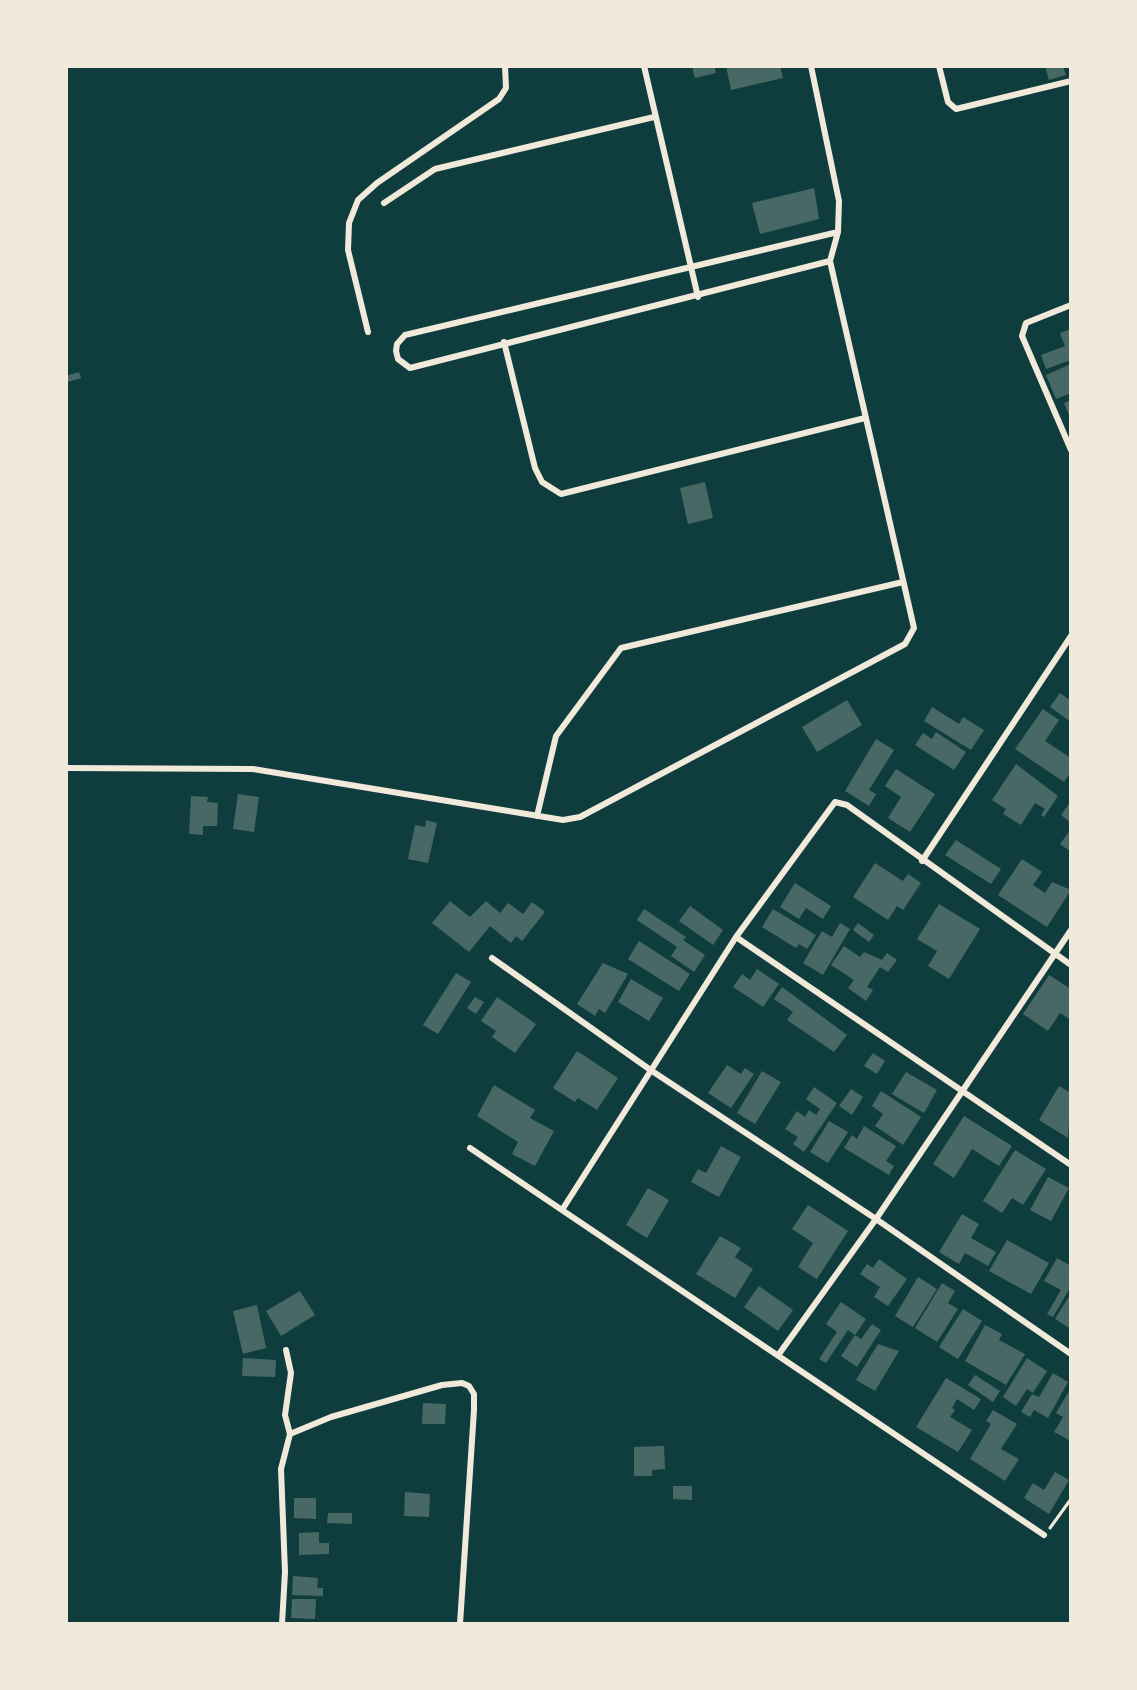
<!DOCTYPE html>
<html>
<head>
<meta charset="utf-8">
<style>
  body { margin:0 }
  #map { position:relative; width:1137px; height:1690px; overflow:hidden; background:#0f3d3e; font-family:"Alegreya Sans",sans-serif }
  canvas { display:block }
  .frame { position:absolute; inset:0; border:68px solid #f1e9da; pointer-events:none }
</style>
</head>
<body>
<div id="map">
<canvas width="1137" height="1690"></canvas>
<div class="frame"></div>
</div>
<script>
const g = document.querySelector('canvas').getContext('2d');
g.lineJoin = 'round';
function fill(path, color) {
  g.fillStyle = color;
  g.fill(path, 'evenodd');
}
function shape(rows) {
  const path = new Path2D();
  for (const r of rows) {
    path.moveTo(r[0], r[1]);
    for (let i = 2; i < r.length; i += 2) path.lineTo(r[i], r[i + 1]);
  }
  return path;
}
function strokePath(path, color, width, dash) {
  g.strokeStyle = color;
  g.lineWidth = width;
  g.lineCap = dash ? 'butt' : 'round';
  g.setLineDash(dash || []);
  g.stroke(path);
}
fill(shape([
  [692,66,714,66,716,73,695,78],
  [726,66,780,66,783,78,731,90],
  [1045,66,1063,66,1066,75,1049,80],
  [814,188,819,219,760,234,752,203],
  [1071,329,1071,360,1046,369,1041,355,1065,346,1060,333],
  [1071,364,1071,393,1056,399,1046,375],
  [79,372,81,378,68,382,66,376],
  [1071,400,1071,420,1064,403],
  [705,482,713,518,688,524,680,488],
  [1060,693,1071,701,1071,722,1050,707],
  [847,700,862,725,817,752,802,727],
  [932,707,959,724,963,717,984,730,971,750,924,721],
  [1043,709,1059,720,1045,741,1071,758,1071,772,1064,782,1015,749],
  [936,732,966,752,954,770,915,745,923,733,932,739],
  [876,739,894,750,869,790,876,794,869,806,845,791],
  [1016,764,1058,796,1044,817,1041,815,1045,809,1035,803,1021,825,1003,814,1006,809,992,800],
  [896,769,935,794,910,832,888,818,901,797,885,786],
  [238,794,259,797,254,832,233,829],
  [191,796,208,797,207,802,218,803,217,826,203,826,203,835,189,834],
  [1071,801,1071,823,1061,815],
  [426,820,437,823,428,863,408,859,415,825,425,827],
  [1071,829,1071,852,1060,844],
  [956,840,1001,869,991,884,945,855],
  [1022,859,1042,872,1033,885,1045,893,1052,882,1071,890,1047,927,998,895],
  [875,863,903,881,908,874,921,883,903,910,897,906,888,920,853,897],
  [795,883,831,906,823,919,806,908,799,919,780,907],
  [450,901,470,917,486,901,500,913,508,903,523,914,532,902,545,912,522,941,516,936,511,943,490,926,469,952,432,923],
  [939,904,980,929,949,979,928,966,937,951,917,939],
  [690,906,723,930,713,945,679,921],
  [644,909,686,937,683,940,705,955,694,972,671,956,677,947,637,920],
  [773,909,816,935,807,949,799,944,796,948,762,927],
  [840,923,850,929,823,975,803,963,822,931,832,937],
  [858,923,874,935,869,942,853,930],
  [639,941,690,974,679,991,628,959],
  [844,946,860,957,864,952,882,960,887,953,897,960,888,972,880,967,867,987,873,990,866,1001,848,988,854,980,831,965],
  [603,963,628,974,605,1013,599,1009,595,1016,577,1004],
  [757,969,779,984,763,1007,733,987,742,974,750,980],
  [456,973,471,982,438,1034,423,1025],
  [1049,975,1071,989,1071,1020,1060,1013,1048,1031,1023,1014],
  [631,979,663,998,649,1021,618,1002],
  [782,987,847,1035,834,1052,787,1020,793,1012,774,999],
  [475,997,484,1002,476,1014,467,1008],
  [497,997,536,1024,515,1053,492,1037,496,1031,481,1021],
  [577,1051,618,1078,597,1110,578,1098,575,1102,553,1088],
  [873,1053,885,1061,877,1074,864,1066],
  [727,1065,741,1074,745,1068,754,1074,731,1108,708,1093],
  [762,1071,781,1082,755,1124,737,1113],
  [906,1072,937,1090,924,1113,892,1094],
  [494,1085,535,1110,530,1118,554,1131,535,1166,512,1154,518,1142,477,1116],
  [1059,1086,1071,1093,1068,1138,1039,1120],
  [814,1087,837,1103,804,1152,793,1144,798,1137,785,1129,797,1111,805,1117,809,1110,816,1115,820,1109,806,1099],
  [851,1089,863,1097,852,1115,839,1106],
  [881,1091,921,1117,903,1145,875,1126,883,1114,872,1106],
  [964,1116,1012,1146,999,1166,972,1149,954,1178,933,1164],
  [829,1121,848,1132,828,1163,810,1152],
  [864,1126,896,1146,886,1161,894,1166,889,1175,844,1148,852,1135,857,1139],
  [721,1146,741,1157,719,1197,691,1182,698,1169,706,1173],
  [1015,1150,1046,1169,1023,1205,1012,1198,1002,1213,983,1201],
  [1048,1177,1069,1188,1051,1221,1030,1210],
  [648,1188,669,1200,647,1238,626,1225],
  [808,1205,848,1231,817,1279,798,1267,813,1243,792,1229],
  [962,1214,979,1224,971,1238,996,1252,988,1266,965,1253,959,1264,939,1252],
  [720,1236,741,1248,735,1257,753,1269,735,1298,696,1274],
  [1007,1240,1049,1263,1031,1294,989,1271],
  [1057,1258,1071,1266,1071,1286,1053,1317,1047,1314,1061,1290,1044,1281],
  [879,1259,907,1279,888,1306,874,1297,880,1287,860,1274,867,1264,873,1268],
  [918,1277,937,1289,913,1327,895,1316],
  [942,1283,955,1291,948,1303,958,1309,937,1342,915,1328],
  [759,1286,793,1310,778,1331,744,1307],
  [300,1291,315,1315,281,1336,266,1311],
  [1071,1293,1071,1329,1055,1319],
  [841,1302,866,1319,855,1335,848,1330,826,1363,819,1359,837,1332,826,1324],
  [257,1305,266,1348,243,1354,233,1311],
  [963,1309,982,1321,958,1359,939,1347],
  [872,1324,881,1330,857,1367,841,1356,855,1335,861,1339],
  [985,1325,1002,1334,999,1340,1025,1354,1006,1385,965,1361],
  [878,1344,899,1351,875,1391,856,1380],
  [243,1358,276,1360,275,1377,242,1376],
  [1027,1358,1047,1371,1033,1393,1027,1389,1016,1406,1003,1397],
  [1053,1373,1068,1382,1048,1418,1034,1410,1030,1417,1021,1412,1032,1394,1039,1397],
  [975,1375,1000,1391,993,1402,968,1385],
  [946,1378,981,1399,974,1410,957,1399,952,1408,955,1410,950,1417,972,1430,958,1452,916,1427],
  [1071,1388,1071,1437,1069,1440,1054,1432,1063,1417,1056,1413],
  [423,1403,446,1404,445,1424,422,1424],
  [993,1410,1017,1424,1001,1449,1019,1459,1005,1481,970,1459,991,1424,986,1421],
  [664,1446,665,1469,652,1470,652,1476,634,1476,634,1447],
  [1055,1472,1069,1480,1049,1514,1024,1498,1033,1483,1044,1490],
  [673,1486,692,1486,692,1500,673,1499],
  [405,1492,430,1494,429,1517,404,1516],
  [294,1498,316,1498,316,1519,294,1518],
  [328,1513,352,1513,352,1524,327,1523],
  [319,1532,319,1543,329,1543,329,1554,299,1555,299,1533],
  [293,1576,318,1578,317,1588,323,1588,323,1596,292,1595],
  [292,1599,316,1599,315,1619,291,1618]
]), '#486865');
strokePath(shape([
  [1050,1528,1071,1499]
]), '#f1e9da', 3);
strokePath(shape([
  [644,66,698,297],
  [939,66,948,102,956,109,1071,81],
  [384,203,435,169,654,117],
  [830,261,410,368,398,359,396,351,397,344,405,335,838,232],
  [1071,305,1026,323,1022,336,1071,450],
  [368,332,348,250,349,223,358,200,377,183,499,99,506,88,505,66],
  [504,342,535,468,542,482,561,494,865,418],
  [66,768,253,769,563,820,580,817,905,644,914,628,830,261,838,232,839,201,811,66],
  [537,816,556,736,621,648,903,582],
  [922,861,1071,636],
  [736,937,1071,1165],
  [492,958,652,1071,876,1219,1071,1354],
  [470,1148,1044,1535],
  [562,1210,736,937,835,802,847,805,1071,965],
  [779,1354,876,1219,1071,930],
  [290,1434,331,1417,442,1385,462,1383,469,1386,474,1394,474,1410,460,1624],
  [282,1624,285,1572,281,1469,290,1434,285,1415,291,1373,286,1350]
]), '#f1e9da', 6);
</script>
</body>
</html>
